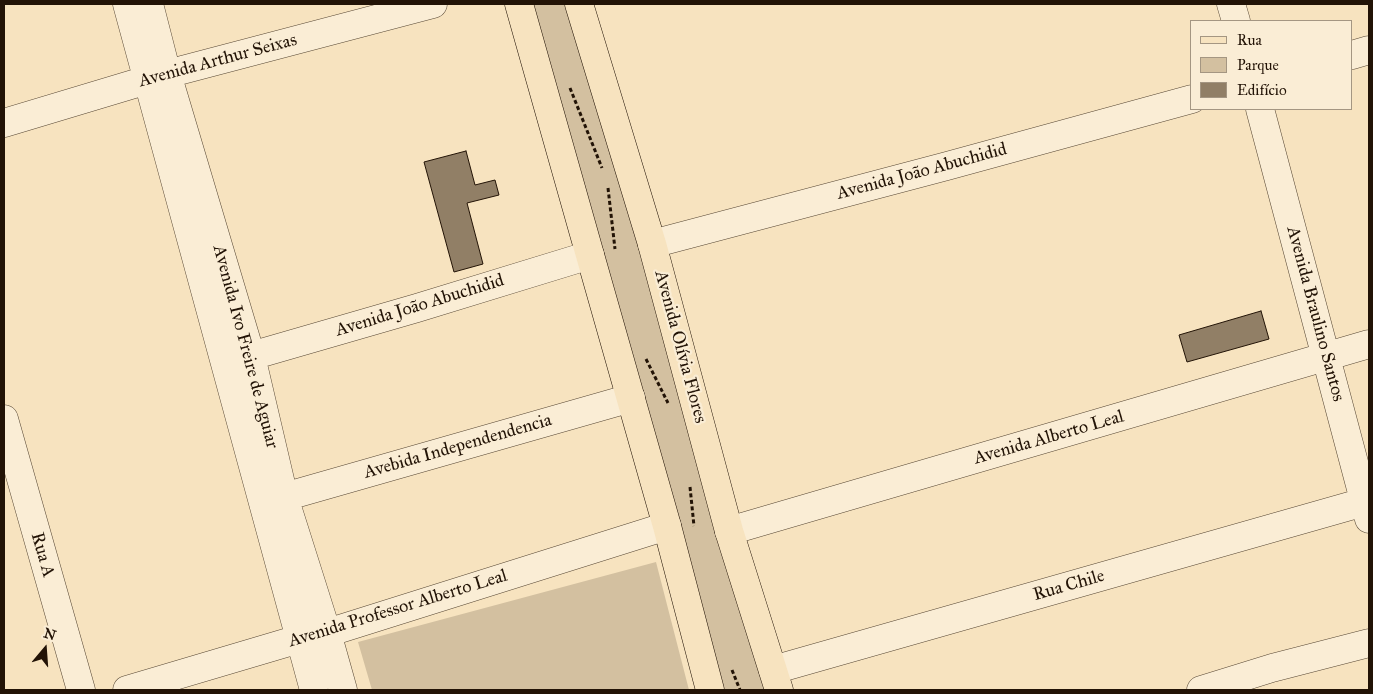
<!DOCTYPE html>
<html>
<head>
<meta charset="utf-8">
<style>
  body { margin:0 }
  #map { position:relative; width:1373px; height:694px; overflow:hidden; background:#f7e3bf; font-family:"IM FELL Great Primer",serif }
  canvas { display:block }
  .frame { position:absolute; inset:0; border:5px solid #221306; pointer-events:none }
  .legend { position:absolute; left:1190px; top:20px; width:162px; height:90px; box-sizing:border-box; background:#faedd5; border:1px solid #a49682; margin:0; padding:6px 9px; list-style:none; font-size:15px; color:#221306 }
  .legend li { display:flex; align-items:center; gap:10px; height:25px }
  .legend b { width:25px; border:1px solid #a49682 }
  .north { position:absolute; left:20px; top:624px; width:50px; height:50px; -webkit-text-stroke:4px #faedd5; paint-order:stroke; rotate:18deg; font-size:14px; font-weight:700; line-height:20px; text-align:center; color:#221306 }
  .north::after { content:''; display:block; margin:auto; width:18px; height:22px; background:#221306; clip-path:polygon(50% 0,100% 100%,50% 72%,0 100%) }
</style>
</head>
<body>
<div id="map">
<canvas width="1373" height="694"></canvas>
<div class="frame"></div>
<ul class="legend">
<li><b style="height:6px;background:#f7e3bf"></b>Rua</li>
<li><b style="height:14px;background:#d3c0a0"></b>Parque</li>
<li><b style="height:14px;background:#917f66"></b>Edifício</li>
</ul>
<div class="north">N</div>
</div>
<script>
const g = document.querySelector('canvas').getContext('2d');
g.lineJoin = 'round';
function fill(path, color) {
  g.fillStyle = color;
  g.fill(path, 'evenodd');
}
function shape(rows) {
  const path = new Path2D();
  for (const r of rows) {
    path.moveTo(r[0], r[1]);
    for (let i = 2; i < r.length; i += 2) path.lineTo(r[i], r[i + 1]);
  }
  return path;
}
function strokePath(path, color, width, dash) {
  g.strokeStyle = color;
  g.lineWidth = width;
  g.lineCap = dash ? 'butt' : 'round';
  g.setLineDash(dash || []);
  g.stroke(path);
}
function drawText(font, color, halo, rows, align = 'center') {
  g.font = font + ' "IM FELL Great Primer",serif';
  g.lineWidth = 4.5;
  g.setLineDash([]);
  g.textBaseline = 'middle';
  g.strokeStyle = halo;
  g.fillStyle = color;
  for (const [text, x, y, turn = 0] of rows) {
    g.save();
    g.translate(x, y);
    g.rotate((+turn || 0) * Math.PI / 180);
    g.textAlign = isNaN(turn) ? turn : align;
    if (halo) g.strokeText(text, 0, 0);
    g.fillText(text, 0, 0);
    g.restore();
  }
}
fill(shape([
  [523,4,581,4,774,690,710,690],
  [656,562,689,690,372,690,358,642]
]), '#d3c0a0');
const building = shape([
  [466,151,475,185,495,180,499,195,467,203,483,264,454,272,424,162,466,151],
  [1261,311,1269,339,1187,362,1179,335,1261,311]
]);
fill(building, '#917f66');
strokePath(building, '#221306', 1);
const minor = shape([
  [127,4,314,690],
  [149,4,167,74,251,356,284,497,327,633,343,690],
  [1231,4,1236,21],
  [1352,55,1369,50],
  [1260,109,1369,519],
  [4,123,167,74,433,4],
  [652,244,947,166,1192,99],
  [251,356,417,308,590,255],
  [4,419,81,690],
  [284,497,631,398],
  [729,531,1369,344],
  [773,670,1364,502],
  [127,690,299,639,327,633,667,526],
  [1201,690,1272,668,1369,643]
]);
const major = shape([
  [519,4,590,255,667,526,710,690],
  [579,4,652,244,729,531,779,690]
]);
strokePath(minor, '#574734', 29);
strokePath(major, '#221306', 29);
strokePath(shape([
  [570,88,602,168],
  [608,188,615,249],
  [646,359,668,403],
  [690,487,694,526],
  [732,670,740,690]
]), '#221306', 3, [4, 2.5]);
strokePath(minor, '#faedd5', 28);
strokePath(major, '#f7e3bf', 28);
drawText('18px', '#221306', '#faedd5', [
  ["Avenida Arthur Seixas",218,61,-15],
  ["Avenida João Abuchidid",922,172,-15],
  ["Avenida João Abuchidid",420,306,-17],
  ["Avenida Braulino Santos",1315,314,75],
  ["Avenida Ivo Freire de Aguiar",245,347,75],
  ["Avenida Olívia Flores",680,347,75],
  ["Avenida Alberto Leal",1049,438,-16],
  ["Avebida Independendencia",458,447,-16],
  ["Rua A",42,555,74],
  ["Rua Chile",1069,586,-16],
  ["Avenida Professor Alberto Leal",398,609,-17]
]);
</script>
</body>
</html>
